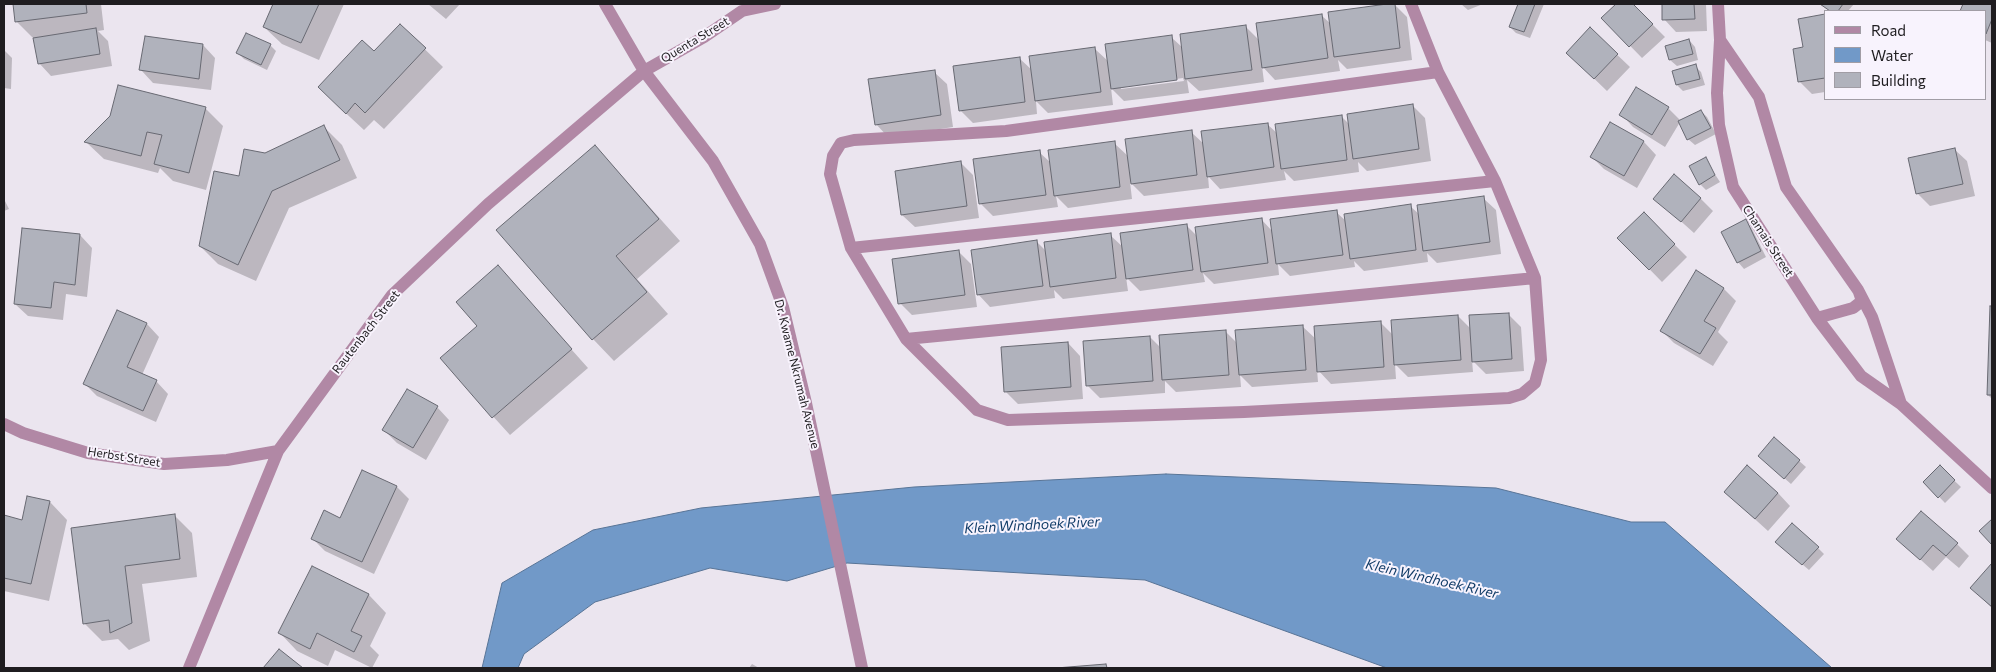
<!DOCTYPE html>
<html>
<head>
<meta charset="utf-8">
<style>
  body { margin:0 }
  #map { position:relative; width:1996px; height:672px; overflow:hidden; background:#ebe5ef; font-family:Commissioner,sans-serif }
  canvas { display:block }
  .frame { position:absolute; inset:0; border:5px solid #1f1d20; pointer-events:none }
  .legend { position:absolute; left:1824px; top:10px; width:162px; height:90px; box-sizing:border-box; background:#f8f3fd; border:1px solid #a19da5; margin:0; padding:6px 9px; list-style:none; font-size:15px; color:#1f1d20 }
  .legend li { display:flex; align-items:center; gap:10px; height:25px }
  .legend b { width:25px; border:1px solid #a19da5 }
</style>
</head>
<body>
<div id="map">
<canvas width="1996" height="672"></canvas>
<div class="frame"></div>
<ul class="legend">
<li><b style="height:6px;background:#b188a5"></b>Road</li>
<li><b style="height:14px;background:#7199c8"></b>Water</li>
<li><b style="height:14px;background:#b0b2bc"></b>Building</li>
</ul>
</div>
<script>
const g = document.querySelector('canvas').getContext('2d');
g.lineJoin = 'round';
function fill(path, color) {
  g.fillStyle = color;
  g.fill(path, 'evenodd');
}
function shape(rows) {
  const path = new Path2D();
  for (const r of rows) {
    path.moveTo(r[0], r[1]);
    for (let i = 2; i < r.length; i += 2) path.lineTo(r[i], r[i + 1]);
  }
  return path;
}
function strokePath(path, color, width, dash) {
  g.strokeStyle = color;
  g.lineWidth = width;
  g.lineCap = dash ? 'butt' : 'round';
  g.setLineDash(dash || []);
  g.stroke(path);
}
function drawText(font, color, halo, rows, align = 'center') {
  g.font = font + ' Commissioner,sans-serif';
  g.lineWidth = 4;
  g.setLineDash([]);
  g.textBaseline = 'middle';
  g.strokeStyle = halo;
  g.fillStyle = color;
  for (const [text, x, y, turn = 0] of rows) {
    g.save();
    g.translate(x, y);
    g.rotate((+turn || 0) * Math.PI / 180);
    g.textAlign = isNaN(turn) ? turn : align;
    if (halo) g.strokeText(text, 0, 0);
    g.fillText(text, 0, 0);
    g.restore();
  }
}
const water = shape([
  [1166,474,1496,488,1631,522,1665,522,1832,668,1387,668,1145,580,847,563,787,581,710,568,595,602,524,654,518,668,482,668,502,583,593,530,701,508,914,487,1166,474]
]);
fill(water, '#7199c8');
strokePath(water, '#587496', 1);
fill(shape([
  [14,4,101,4,104,30,98,31,108,41,112,66,51,76,39,63,34,39,16,21],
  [275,4,344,4,319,60,282,44,264,27],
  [428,4,460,4,446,19],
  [1394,4,1407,17,1412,60,1347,69,1338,60,1340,71,1275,80,1262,66,1264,82,1199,91,1187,80,1189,93,1124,101,1111,88,1113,105,1048,113,1036,101,1037,114,973,123,960,110,1019,58,1032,70,1095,49,1109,62,1171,37,1183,48,1246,27,1259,40,1321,15,1331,24],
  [1183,78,1184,81,1121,89,1121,87],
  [1461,4,1483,4,1468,10],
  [1520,4,1544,4,1530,38,1516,33,1510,27],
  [1617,4,1632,4,1665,37,1642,58,1603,18],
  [1663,4,1706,4,1707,31,1676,32,1664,19],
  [1819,4,1854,4,1848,11,1830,11],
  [1965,4,1992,4,1992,43,1985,40,1985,11,1961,11],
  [1825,16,1825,92,1812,94,1799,81,1804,49],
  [400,25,443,67,384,129,374,120,364,130,337,105,374,53],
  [1590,29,1630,67,1607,91,1580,65],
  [146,37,203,45,215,58,211,90,153,83,141,70],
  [1689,40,1695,47,1698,60,1677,66,1670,60,1667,47],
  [270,45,276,51,267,70,244,59,238,53],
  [4,50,12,58,11,89,4,88],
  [1695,66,1701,72,1705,85,1683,91,1677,85],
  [934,72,947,84,953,127,888,137,876,124],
  [1637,89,1668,108,1681,121,1701,111,1707,117,1716,134,1695,145,1688,139,1680,122,1665,147,1633,127,1621,114],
  [1413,106,1425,118,1431,161,1367,171,1358,162,1359,172,1294,181,1284,171,1286,180,1220,189,1208,176,1209,188,1144,196,1130,182,1132,199,1068,208,1056,196,1058,207,993,216,981,204,1039,152,1051,163,1114,143,1129,157,1191,132,1204,144,1267,124,1278,134,1341,116,1350,125],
  [205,108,223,126,206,190,173,181,160,168,158,173,104,159,86,142],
  [1610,124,1644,142,1656,155,1637,188,1604,169,1592,157],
  [324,127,342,145,357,178,289,208,256,281,218,264,200,246,240,177,265,154],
  [595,146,680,241,637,279,668,314,614,361,593,339],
  [1954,149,1967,161,1975,196,1930,206,1918,194,1910,159],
  [1705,159,1720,182,1706,190,1700,184],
  [961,163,973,175,979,218,915,227,902,215,896,172],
  [1483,198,1496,210,1501,254,1437,263,1427,253,1428,262,1364,271,1354,261,1355,267,1290,276,1278,264,1279,275,1214,284,1203,273,1205,282,1140,291,1126,277,1128,291,1063,299,1054,290,1055,298,990,307,978,294,1037,242,1046,251,1110,235,1124,248,1187,226,1198,237,1261,219,1273,232,1336,212,1346,221,1410,206,1420,215],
  [1655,198,1700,198,1713,211,1694,233],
  [4,199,9,209,4,211],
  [1644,214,1687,257,1662,282,1619,238],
  [1745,221,1751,227,1766,257,1744,269,1738,262],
  [23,229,80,235,92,248,87,297,66,294,63,320,28,316,15,304],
  [958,251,971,264,977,307,912,315,900,303],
  [498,267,588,368,510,435,441,359,479,326],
  [1696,272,1724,289,1736,301,1718,332,1728,342,1713,366,1674,343,1661,330],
  [1991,307,1992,307,1992,399,1988,395],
  [118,311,147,324,159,337,142,375,156,381,168,394,156,422,97,396,85,384],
  [1508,314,1521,327,1524,371,1486,374,1472,360,1473,372,1408,377,1395,364,1396,379,1331,384,1317,369,1318,382,1252,387,1240,375,1241,387,1176,392,1165,381,1165,393,1100,398,1088,386,1150,337,1161,348,1225,331,1238,344,1302,326,1317,340,1380,322,1393,335,1458,316,1471,329],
  [1068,343,1080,356,1083,399,1018,404,1006,392],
  [437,407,449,420,426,460,397,443,384,430],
  [1774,439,1806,467,1791,484,1766,462],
  [1940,467,1961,487,1945,503,1925,482],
  [363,472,397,487,409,499,374,574,325,551,312,538,341,520],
  [1725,492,1778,493,1790,506,1768,531],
  [50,502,67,520,49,601,4,591,4,517,23,521],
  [174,515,192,533,197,577,142,584,150,641,129,650,118,639,102,641,84,623,72,529],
  [1898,539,1957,544,1969,556,1959,568,1946,557,1933,571],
  [1783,548,1818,548,1824,554,1809,570],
  [1992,565,1992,608,1972,588],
  [312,567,369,595,386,613,370,646,379,655,372,668,335,650,328,666,297,651,280,633],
  [752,664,759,668,749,668]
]), '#0003');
const building = shape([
  [13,4,86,4,87,13,15,22,13,4],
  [273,4,319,4,301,43,263,27,273,4],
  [1387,4,1395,4,1400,48,1334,57,1328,12,1387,4],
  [1518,4,1535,4,1524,32,1509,27,1518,4],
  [1616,4,1633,4,1653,24,1629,47,1601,18,1616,4],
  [1662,4,1694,4,1695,19,1662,20,1662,4],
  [1820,4,1843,4,1838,11,1830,11,1820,4],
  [1963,4,1992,4,1992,19,1986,34,1985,11,1960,11,1963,4],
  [1322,14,1328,58,1262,68,1256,23,1322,14],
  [1825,14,1825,78,1798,82,1793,49,1803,47,1798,19,1825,14],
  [400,24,426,48,365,113,355,103,346,114,318,87,362,40,374,51,400,24],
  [1246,25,1252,70,1185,79,1180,34,1246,25],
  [1590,27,1618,54,1594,79,1566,53,1590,27],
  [96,28,100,54,38,64,33,38,96,28],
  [246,33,271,44,261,65,236,53,246,33],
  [1172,35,1177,80,1111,89,1105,44,1172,35],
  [145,36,203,44,199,79,139,70,145,36],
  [1689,39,1693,54,1669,60,1665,46,1689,39],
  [1095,47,1101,92,1035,101,1029,56,1095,47],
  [1020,57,1025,102,959,111,953,66,1020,57],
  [1696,64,1700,79,1676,85,1672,71,1696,64],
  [935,70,941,115,875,125,868,79,935,70],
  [118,85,206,107,189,173,154,164,162,135,147,132,141,156,84,142,110,116,118,85],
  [1636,87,1669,107,1652,135,1619,115,1636,87],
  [1413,104,1419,149,1353,159,1347,114,1413,104],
  [1701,110,1711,128,1687,140,1678,121,1701,110],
  [1342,115,1347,160,1281,169,1275,124,1342,115],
  [1610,122,1644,141,1624,176,1590,157,1610,122],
  [1268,123,1274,167,1207,177,1201,131,1268,123],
  [324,125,340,160,272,191,238,265,199,246,214,171,239,176,244,149,265,153,324,125],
  [1192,130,1197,175,1131,184,1125,139,1192,130],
  [1115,141,1120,187,1054,196,1048,150,1115,141],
  [595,145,659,219,616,256,647,292,592,340,496,230,595,145],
  [1955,148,1963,184,1916,194,1908,158,1955,148],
  [1040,150,1046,195,979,204,973,159,1040,150],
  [1706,157,1715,175,1699,185,1689,166,1706,157],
  [961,161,967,206,901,215,895,171,961,161],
  [1674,174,1701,198,1681,222,1653,199,1674,174],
  [1484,196,1490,242,1423,251,1417,205,1484,196],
  [1411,204,1416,250,1350,259,1344,214,1411,204],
  [1337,210,1343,255,1276,264,1270,219,1337,210],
  [1644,212,1675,244,1649,270,1617,238,1644,212],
  [1262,218,1268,263,1201,272,1195,227,1262,218],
  [1746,219,1761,251,1737,263,1721,232,1746,219],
  [1187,224,1193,270,1126,279,1120,233,1187,224],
  [22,228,80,234,75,285,54,282,51,308,14,304,22,228],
  [1111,233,1116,278,1050,287,1044,242,1111,233],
  [1037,240,1043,286,977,295,971,250,1037,240],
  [959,250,965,295,898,304,892,259,959,250],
  [498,265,572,349,492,418,440,358,477,326,456,302,498,265],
  [1696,270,1724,288,1704,321,1716,328,1700,354,1660,331,1696,270],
  [1990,306,1992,306,1992,395,1987,395,1990,306],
  [117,310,147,323,127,367,157,380,143,411,83,384,117,310],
  [1509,313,1512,359,1472,362,1469,315,1509,313],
  [1458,315,1461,360,1394,365,1391,320,1458,315],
  [1381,321,1384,367,1317,372,1314,326,1381,321],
  [1303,325,1306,370,1239,375,1235,330,1303,325],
  [1226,330,1229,375,1162,380,1159,335,1226,330],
  [1150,336,1153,381,1086,386,1083,341,1150,336],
  [1068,342,1071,387,1004,392,1001,347,1068,342],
  [407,389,438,406,413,448,382,430,407,389],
  [1774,437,1800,460,1784,479,1758,456,1774,437],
  [1747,465,1778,493,1755,519,1724,492,1747,465],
  [1940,465,1955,480,1938,498,1923,482,1940,465],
  [362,470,397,486,362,562,311,539,324,510,340,518,362,470],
  [27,496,50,501,31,584,4,578,4,515,22,520,27,496],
  [1921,511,1958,543,1946,556,1933,545,1920,560,1896,539,1921,511],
  [175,514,180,559,125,566,132,623,110,633,109,620,83,624,71,528,175,514],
  [1992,519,1992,545,1979,531,1992,519],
  [1792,523,1819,547,1802,565,1775,542,1792,523],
  [1992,563,1992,607,1970,588,1992,563],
  [312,566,369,594,351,631,362,636,354,652,317,633,310,649,278,633,312,566],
  [279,649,303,668,263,668,279,649],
  [1106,664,1107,668,1056,668,1106,664]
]);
fill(building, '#b0b2bc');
strokePath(building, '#686972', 1);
strokePath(shape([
  [605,4,644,71,713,161,760,244,783,307,806,403,862,668],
  [1411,4,1438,72,1495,181,1535,278,1541,360,1535,383,1522,394,1509,398,1244,412,1008,420,977,410,906,339,851,248,830,174,833,156,841,143,854,140,1006,131,1438,72],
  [1718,4,1720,40,1717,93,1719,125,1733,187,1817,318,1861,376,1901,404,1992,488],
  [1720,40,1759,97,1786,187,1858,290,1872,317,1901,404],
  [851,248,1495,181],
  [1817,318,1853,308,1862,301,1859,292],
  [906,339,1535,278],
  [4,424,23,433,88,453,164,464,227,460,278,451],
  [189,668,278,451,392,295,488,204,644,71,704,37,742,11,775,4]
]), '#b188a5', 12);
drawText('12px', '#1f1d20', '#f8f3fd', [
  ["Quenta Street",695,40,-31],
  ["Chamais Street",1768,241,57],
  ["Rautenbach Street",366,332,-52],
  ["Dr. Kwame Nkrumah Avenue",797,374,76],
  ["Herbst Street",124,457,9]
]);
drawText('italic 14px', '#103b67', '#f8f3fd', [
  ["Klein Windhoek River",1032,525,-3],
  ["Klein Windhoek River",1432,579,13]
]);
</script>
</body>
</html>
